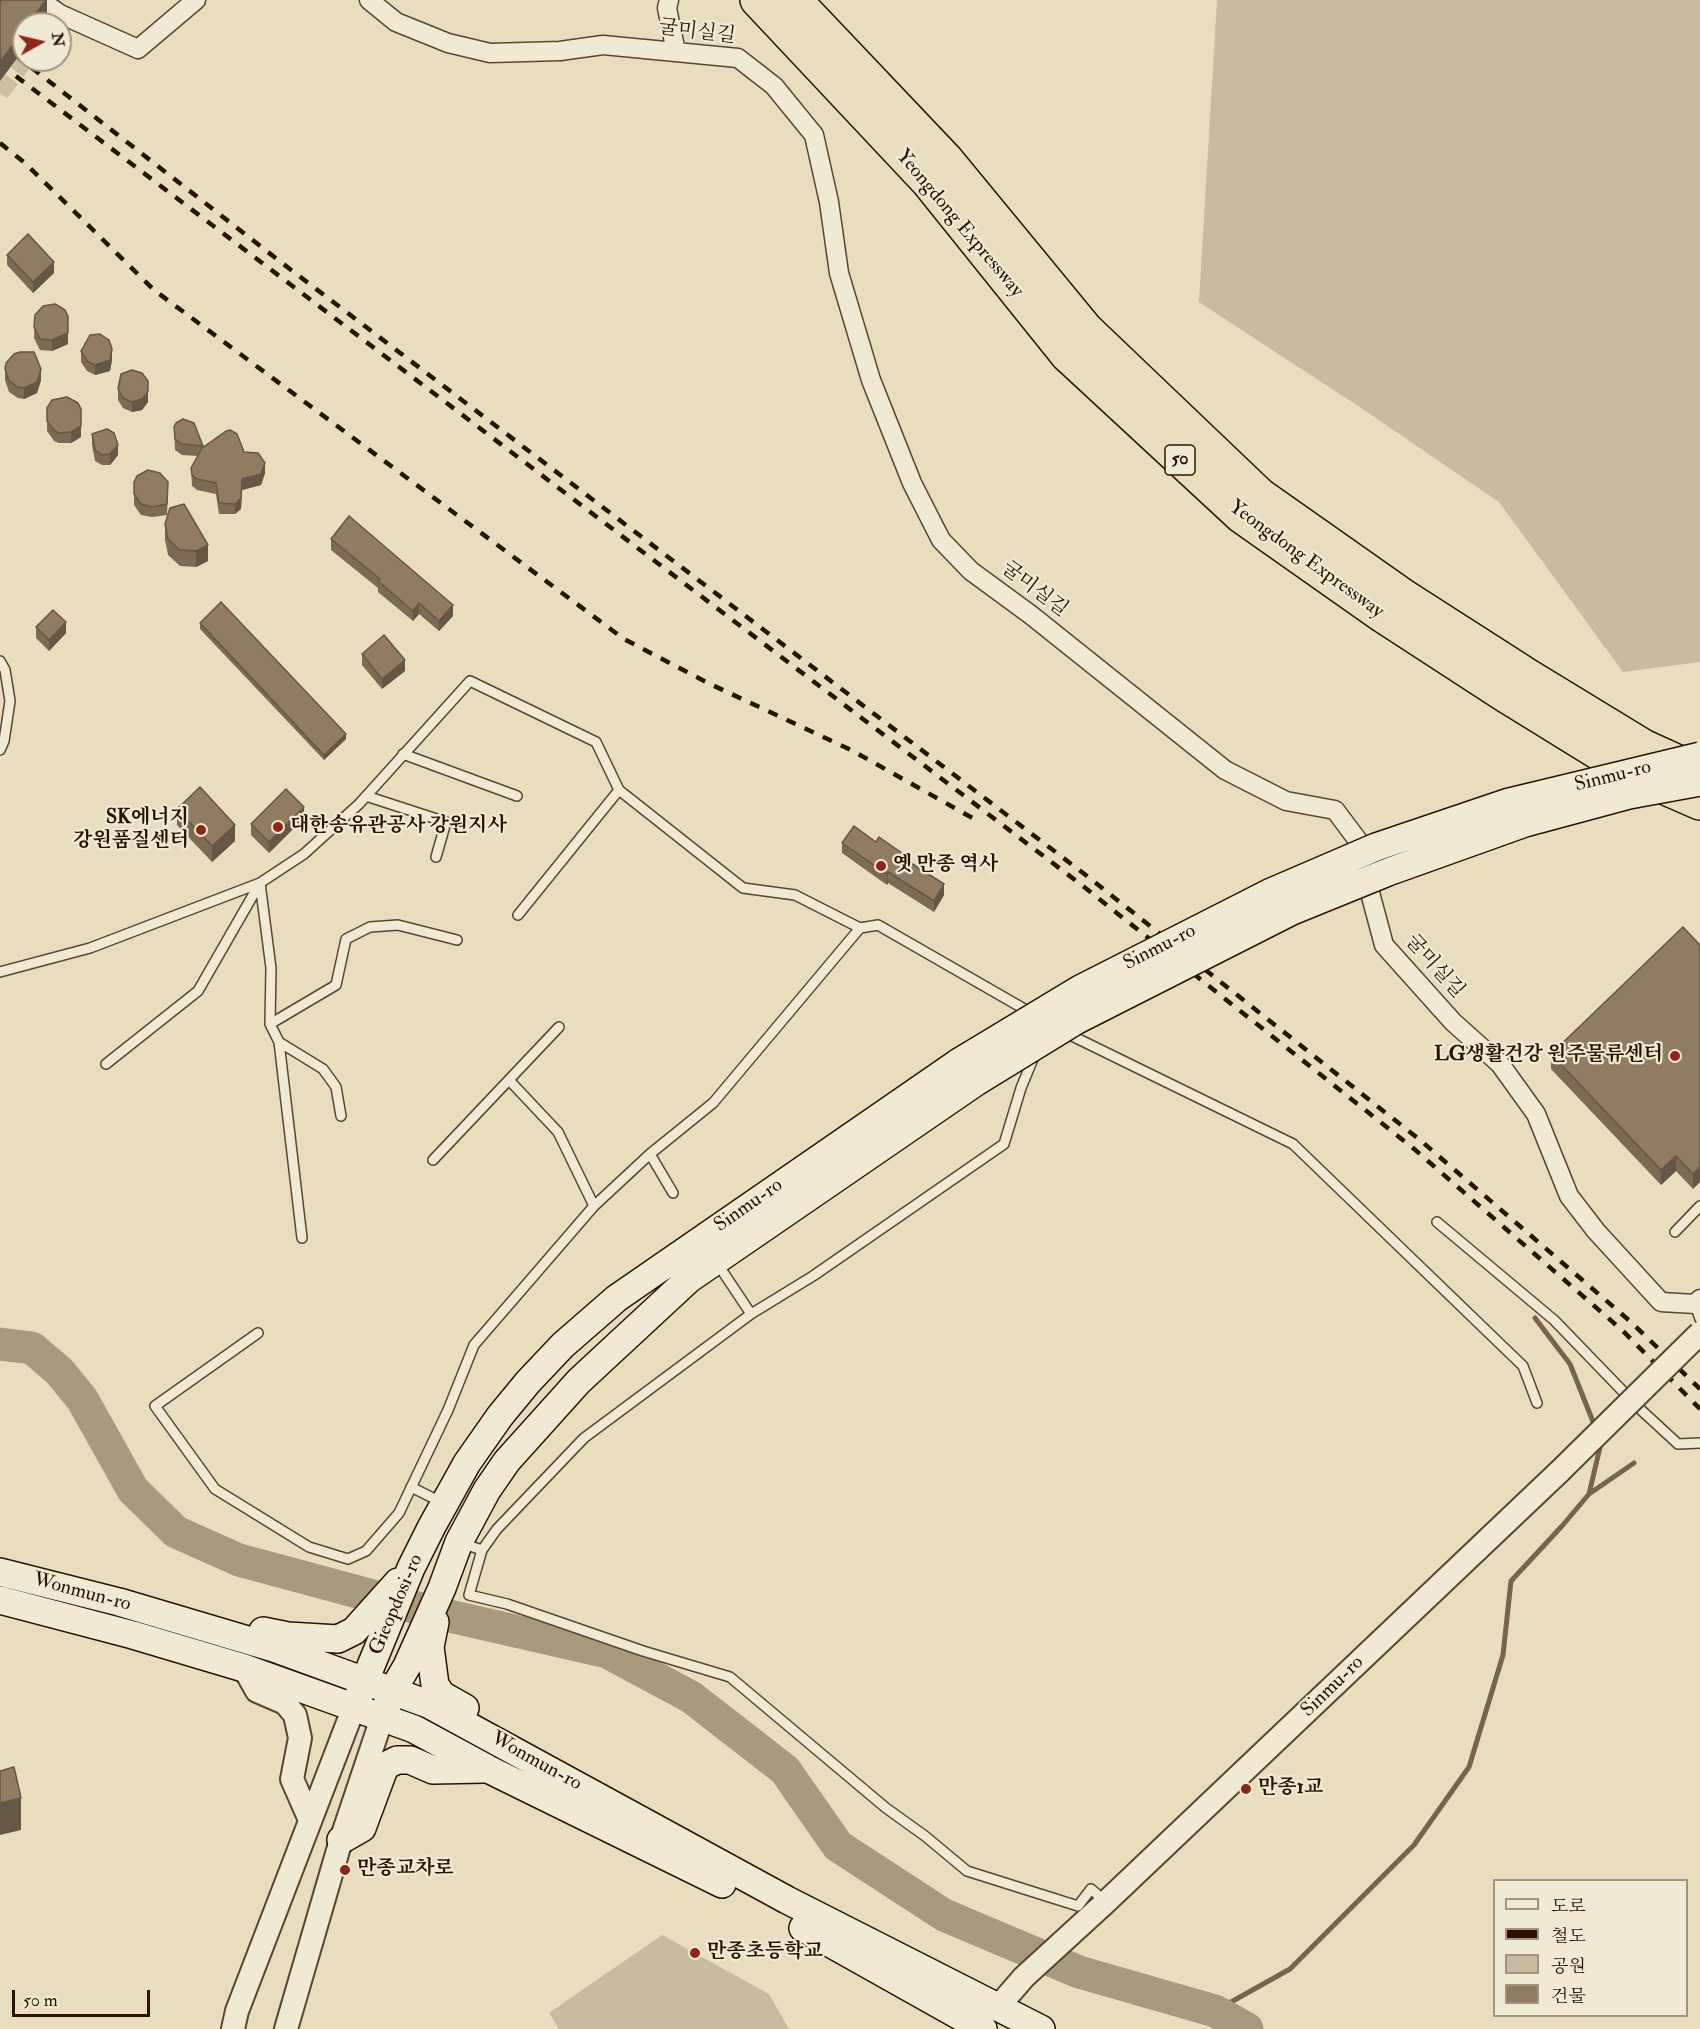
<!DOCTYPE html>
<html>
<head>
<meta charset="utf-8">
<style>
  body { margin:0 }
  #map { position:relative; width:1700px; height:2029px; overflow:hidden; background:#e8debf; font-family:"IM FELL Double Pica","Noto Serif KR",serif }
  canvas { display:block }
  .legend { position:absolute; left:1493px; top:1879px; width:195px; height:138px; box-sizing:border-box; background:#f0ead5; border:2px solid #a29480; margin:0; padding:8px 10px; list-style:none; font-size:18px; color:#2e1200 }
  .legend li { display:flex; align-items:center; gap:12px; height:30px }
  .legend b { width:30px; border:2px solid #a29480 }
  .north { position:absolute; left:12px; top:12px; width:60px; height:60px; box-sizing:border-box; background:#f0ead5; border:2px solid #a29480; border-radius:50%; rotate:82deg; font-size:16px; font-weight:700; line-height:24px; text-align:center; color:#2e1200 }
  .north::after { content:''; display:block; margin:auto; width:21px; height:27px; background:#8f2418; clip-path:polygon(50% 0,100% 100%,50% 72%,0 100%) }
  .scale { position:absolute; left:12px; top:1990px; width:138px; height:27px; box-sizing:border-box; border:3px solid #2e1200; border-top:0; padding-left:8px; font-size:18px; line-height:21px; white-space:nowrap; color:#2e1200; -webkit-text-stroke:4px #f0ead5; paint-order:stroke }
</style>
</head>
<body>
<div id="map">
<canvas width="1700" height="2029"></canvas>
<ul class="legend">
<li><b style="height:8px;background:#f0ead5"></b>도로</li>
<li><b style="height:8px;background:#2e1200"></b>철도</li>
<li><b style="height:16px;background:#c8bb9f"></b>공원</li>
<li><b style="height:16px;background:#8f7c63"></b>건물</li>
</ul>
<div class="north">N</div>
<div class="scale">50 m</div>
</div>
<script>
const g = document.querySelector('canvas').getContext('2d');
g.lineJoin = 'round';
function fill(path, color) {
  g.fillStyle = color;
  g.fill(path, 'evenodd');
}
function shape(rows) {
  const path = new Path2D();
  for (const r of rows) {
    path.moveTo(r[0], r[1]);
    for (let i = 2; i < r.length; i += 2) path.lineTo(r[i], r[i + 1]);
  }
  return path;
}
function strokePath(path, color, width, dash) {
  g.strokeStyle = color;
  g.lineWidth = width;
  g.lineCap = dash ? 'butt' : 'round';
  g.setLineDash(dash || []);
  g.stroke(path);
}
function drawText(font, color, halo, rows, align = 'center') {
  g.font = font + ' "IM FELL Double Pica","Noto Serif KR",serif';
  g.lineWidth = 4.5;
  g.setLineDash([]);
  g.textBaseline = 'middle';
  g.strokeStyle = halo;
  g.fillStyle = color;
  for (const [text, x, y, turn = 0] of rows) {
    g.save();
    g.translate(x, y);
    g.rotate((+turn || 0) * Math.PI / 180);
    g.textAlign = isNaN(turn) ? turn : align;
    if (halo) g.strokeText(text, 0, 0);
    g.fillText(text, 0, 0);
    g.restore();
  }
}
fill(shape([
  [1217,0,1700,0,1700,662,1623,672,1499,502,1364,410,1199,302],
  [662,1935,769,1994,789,2029,559,2029,549,2013]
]), '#c8bb9f');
strokePath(shape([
  [1535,1318,1570,1364,1596,1429],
  [1589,1494,1634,1463],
  [1215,2011,1290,1969,1414,1845,1469,1767,1503,1655,1511,1581,1562,1526,1589,1494,1601,1443,1600,1440]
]), '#78634c', 5);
strokePath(shape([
  [0,1344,32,1348,59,1371,82,1399,133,1490,176,1532,239,1560,432,1612,607,1652,691,1697,785,1770,838,1846,944,1915,1079,1972,1215,2011,1247,2029]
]), '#a9997e', 33);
strokePath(shape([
  [0,93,25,60]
]), '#ccbfa2', 18, [18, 9]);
const service = shape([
  [0,661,5,670,10,701,4,741,0,750],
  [403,754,517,796],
  [619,790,743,888,795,895,860,928,878,925,1033,1014],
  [366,796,446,822,436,857],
  [260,883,271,968,270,1024,279,1042,302,1238],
  [0,972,90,948,260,883,304,854,359,804,470,681,596,742,619,790,518,915],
  [270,1024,336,985,346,939,370,927,398,925,457,940],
  [1066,1033,1293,1144,1523,1366,1537,1403],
  [279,1042,323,1069,336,1087,341,1116],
  [106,1064,198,991,260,883],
  [509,1080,558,1132,594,1206],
  [650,1154,673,1193],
  [433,1160,559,1027],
  [1437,1222,1554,1320,1640,1409,1678,1444,1700,1443],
  [1675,1232,1700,1206],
  [723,1272,751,1314],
  [1695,1304,1700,1319],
  [258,1333,155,1406,215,1489,309,1547,348,1559,366,1551,399,1513,448,1410,474,1345,594,1206,650,1154,713,1103,860,928],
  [411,1487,441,1502],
  [461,1543,482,1550,497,1529,584,1438,751,1314,813,1276,1004,1144,1021,1088,1035,1054],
  [482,1550,469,1595,507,1604,643,1651,730,1677,886,1808,925,1836,967,1871,1078,1906,1091,1889,1106,1902]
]);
const minor = shape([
  [40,0,60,14,138,49,196,0],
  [369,0,396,22,448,43,490,53,560,51,603,45,738,58,774,86,814,135,829,202,839,273,871,380,912,483,941,540,971,571,1031,615,1225,770,1286,801,1335,810,1359,842,1365,874,1384,945,1453,1022,1500,1064,1536,1114,1569,1196,1596,1231,1661,1302,1695,1304,1700,1299],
  [669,0,667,8,676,52]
]);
const tertiary = shape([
  [244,1668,257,1691,285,1703,295,1715,300,1738,292,1779,310,1820],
  [998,2007,1024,1977,1106,1902,1560,1471],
  [233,2029,237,2011,354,1707],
  [286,2029,341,1840,382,1718]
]);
const secondary = shape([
  [0,1572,119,1602,274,1648,428,1704,787,1900,1041,2029],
  [0,1600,133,1635,244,1668,414,1729,488,1769,722,1884],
  [435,1622,430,1647,435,1685,442,1695,465,1708],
  [263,1631,288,1636,338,1639,354,1631,398,1582],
  [359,1695,411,1568,432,1526,467,1463,500,1416,528,1382,563,1345,617,1298,959,1062],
  [387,1705,393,1690,407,1666,442,1588,459,1542,487,1490,507,1461,579,1381,689,1279,976,1082],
  [341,1840,362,1828,385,1766,397,1760,410,1760,433,1770,484,1769],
  [803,1928,983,2029]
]);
const motorway = shape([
  [757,0,928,182,1067,355,1241,516,1383,616,1503,694,1631,773,1700,803],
  [795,0,946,159,1086,329,1260,495,1405,597,1522,672,1645,747,1698,771]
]);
strokePath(service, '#5c4530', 12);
strokePath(minor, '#5c4530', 21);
strokePath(tertiary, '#5c4530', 26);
strokePath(secondary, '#2e1200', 30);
strokePath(motorway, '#2e1200', 36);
strokePath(service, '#f0ead5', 9);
strokePath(minor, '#f0ead5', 18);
strokePath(tertiary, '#f0ead5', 22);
strokePath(secondary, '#f0ead5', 27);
strokePath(motorway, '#e8debf', 33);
strokePath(shape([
  [0,43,282,263,1087,876,1420,1140,1631,1322,1700,1389],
  [0,64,1079,883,1413,1148,1623,1331,1700,1409],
  [0,143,25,163,154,290,624,639,708,683,853,751,976,820]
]), '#2e1200', 4.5, [10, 10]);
const tertiaryBridge = shape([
  [1560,1471,1700,1333]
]);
const secondaryBridge = shape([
  [959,1062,1080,989,1269,893,1376,847,1509,802,1700,756],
  [976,1082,1077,1020,1292,911,1388,872,1525,823,1629,795,1700,782]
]);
strokePath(tertiaryBridge, '#5c4530', 26, []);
strokePath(secondaryBridge, '#2e1200', 30, []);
strokePath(tertiaryBridge, '#f0ead5', 22);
strokePath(secondaryBridge, '#f0ead5', 27);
fill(shape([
  [7,255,54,273,33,293,7,265],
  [35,315,68,344,52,351,40,350,34,338],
  [81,351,112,360,110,371,95,375,87,371,81,362],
  [5,369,41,380,37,393,24,399,18,398,9,392,5,380],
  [148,381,148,402,142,410,132,412,123,408,118,400,118,389],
  [47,408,81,437,71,443,59,443,54,441,47,431],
  [174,427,203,446,203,448,244,452,265,473,261,485,242,490,241,509,235,514,219,514,216,494,197,490,192,486,191,468,198,456,182,455,175,450],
  [92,434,118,455,110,465,102,465,95,461,92,445],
  [134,482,168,493,167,515,152,517,141,515,134,505],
  [165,524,208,561,196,567,180,566,168,555,165,540],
  [331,539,453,616,439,631,419,614,413,621,378,592,378,588,331,550],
  [200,623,346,739,324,760,200,629],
  [36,627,66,633,49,651,36,638],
  [362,654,405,671,382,689,362,665],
  [177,809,235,841,212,862,177,825],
  [304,818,269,853,251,835,251,824],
  [876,842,902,857,944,895,934,912,888,883,887,885,842,853,842,843],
  [1700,945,1693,1189,1676,1171,1661,1185,1551,1069,1551,1054]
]), '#7b6b55');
fill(shape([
  [46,0,47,0,47,19,43,24,28,24],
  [24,30,24,49,0,81,0,62],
  [54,262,54,273,33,293,33,282],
  [68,333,68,344,52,351,52,340],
  [112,349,112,360,110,371,95,375,95,365],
  [41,369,41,380,37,393,24,399,24,388],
  [148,391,148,402,142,410,132,412,132,402],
  [81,426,81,437,71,443,71,432],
  [118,445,118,455,110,465,110,454],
  [265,463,265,473,261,485,242,490,241,509,235,514,235,504,242,479],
  [208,545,208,561,196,567,196,551],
  [419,603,419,614,413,621,413,611],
  [453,605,453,616,439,631,439,621],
  [66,622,66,633,49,651,49,640],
  [405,660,405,671,382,689,382,679],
  [346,734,346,739,324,760,324,755],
  [304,807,304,818,269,853,269,842],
  [235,825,235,841,212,862,212,846],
  [888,872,888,883,887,885,887,874],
  [944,884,944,895,934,912,934,901],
  [1676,1156,1676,1171,1661,1185,1661,1170],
  [1700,1167,1700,1182,1693,1189,1693,1174],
  [21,1798,21,1830,0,1835,0,1803]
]), '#645745');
const building = shape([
  [0,0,46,0,28,24,24,24,24,30,0,62,0,0],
  [28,234,54,262,33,282,7,255,28,234],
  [55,304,65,310,68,316,68,333,52,340,40,339,34,327,35,315,43,306,55,304],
  [100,334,109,340,112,349,110,360,95,365,87,361,81,351,90,335,100,334],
  [20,352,34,352,41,369,37,382,24,388,18,387,9,381,5,369,6,363,14,354,20,352],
  [132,370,142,373,148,381,148,391,145,396,142,399,132,402,123,398,118,389,121,374,132,370],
  [67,397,78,403,81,409,81,426,71,432,59,433,54,430,47,421,47,408,52,400,67,397],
  [183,419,194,423,203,446,182,444,175,439,174,427,176,423,183,419],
  [107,429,114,433,118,445,110,454,102,455,95,450,92,434,107,429],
  [230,430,237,434,244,452,258,453,265,463,261,474,242,479,241,498,235,504,219,503,216,483,197,479,192,475,191,468,202,448,226,431,230,430],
  [148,470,160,473,168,482,167,504,152,507,141,504,134,494,134,482,137,476,148,470],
  [184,504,208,545,196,551,180,550,168,539,165,524,170,508,184,504],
  [349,516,453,605,439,621,419,603,413,611,378,581,380,579,331,539,349,516],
  [221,602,346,734,324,755,200,623,221,602],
  [53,610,66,622,49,640,36,627,53,610],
  [384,635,405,660,382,679,362,654,384,635],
  [200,787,235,825,212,846,177,809,200,787],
  [286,789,304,807,269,842,251,824,286,789],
  [854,826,876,842,879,837,902,853,900,856,944,884,934,901,888,872,887,874,842,843,854,826],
  [1683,927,1700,945,1700,1167,1693,1174,1676,1156,1661,1170,1551,1054,1683,927],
  [14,1767,21,1798,0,1803,0,1771,14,1767]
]);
fill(building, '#8f7c63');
strokePath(building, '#645745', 1.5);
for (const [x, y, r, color] of [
  [278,827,6,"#8f2418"],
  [201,830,6,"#8f2418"],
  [881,866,6,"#8f2418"],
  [1675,1056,6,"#8f2418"],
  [1246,1789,6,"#8f2418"],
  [345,1870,6,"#8f2418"],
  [695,1953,6,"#8f2418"]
]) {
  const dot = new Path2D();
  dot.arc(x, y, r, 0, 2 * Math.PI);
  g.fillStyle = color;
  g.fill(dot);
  strokePath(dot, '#f0ead5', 2);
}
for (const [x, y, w] of [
  [1180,460,30]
]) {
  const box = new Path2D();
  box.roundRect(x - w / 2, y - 15, w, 30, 4.5);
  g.fillStyle = '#f0ead5';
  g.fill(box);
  strokePath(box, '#2e1200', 1.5);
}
drawText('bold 18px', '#2e1200', null, [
  ["50",1180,460]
]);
drawText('20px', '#2e1200', '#f0ead5', [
  ["굴미실길",697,33,7],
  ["Yeongdong Expressway",959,224,50],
  ["Yeongdong Expressway",1306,560,36],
  ["굴미실길",1034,590,37],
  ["Sinmu-ro",1613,777,-14],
  ["Sinmu-ro",1160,948,-27],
  ["굴미실길",1434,967,48],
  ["Sinmu-ro",749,1206,-35],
  ["Wonmun-ro",82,1593,15],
  ["Gieopdosi-ro",397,1605,-67],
  ["Sinmu-ro",1333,1687,-44],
  ["Wonmun-ro",536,1762,29]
]);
drawText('bold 20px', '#2e1200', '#f0ead5', [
  ["SK에너지",189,819,"right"],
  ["강원품질센터",189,842,"right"],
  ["대한송유관공사 강원지사",290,827],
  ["옛 만종 역사",893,866],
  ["LG생활건강 원주물류센터",1663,1056,"right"],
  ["만종1교",1258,1789],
  ["만종교차로",357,1870],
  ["만종초등학교",707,1953]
], 'left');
</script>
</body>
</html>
